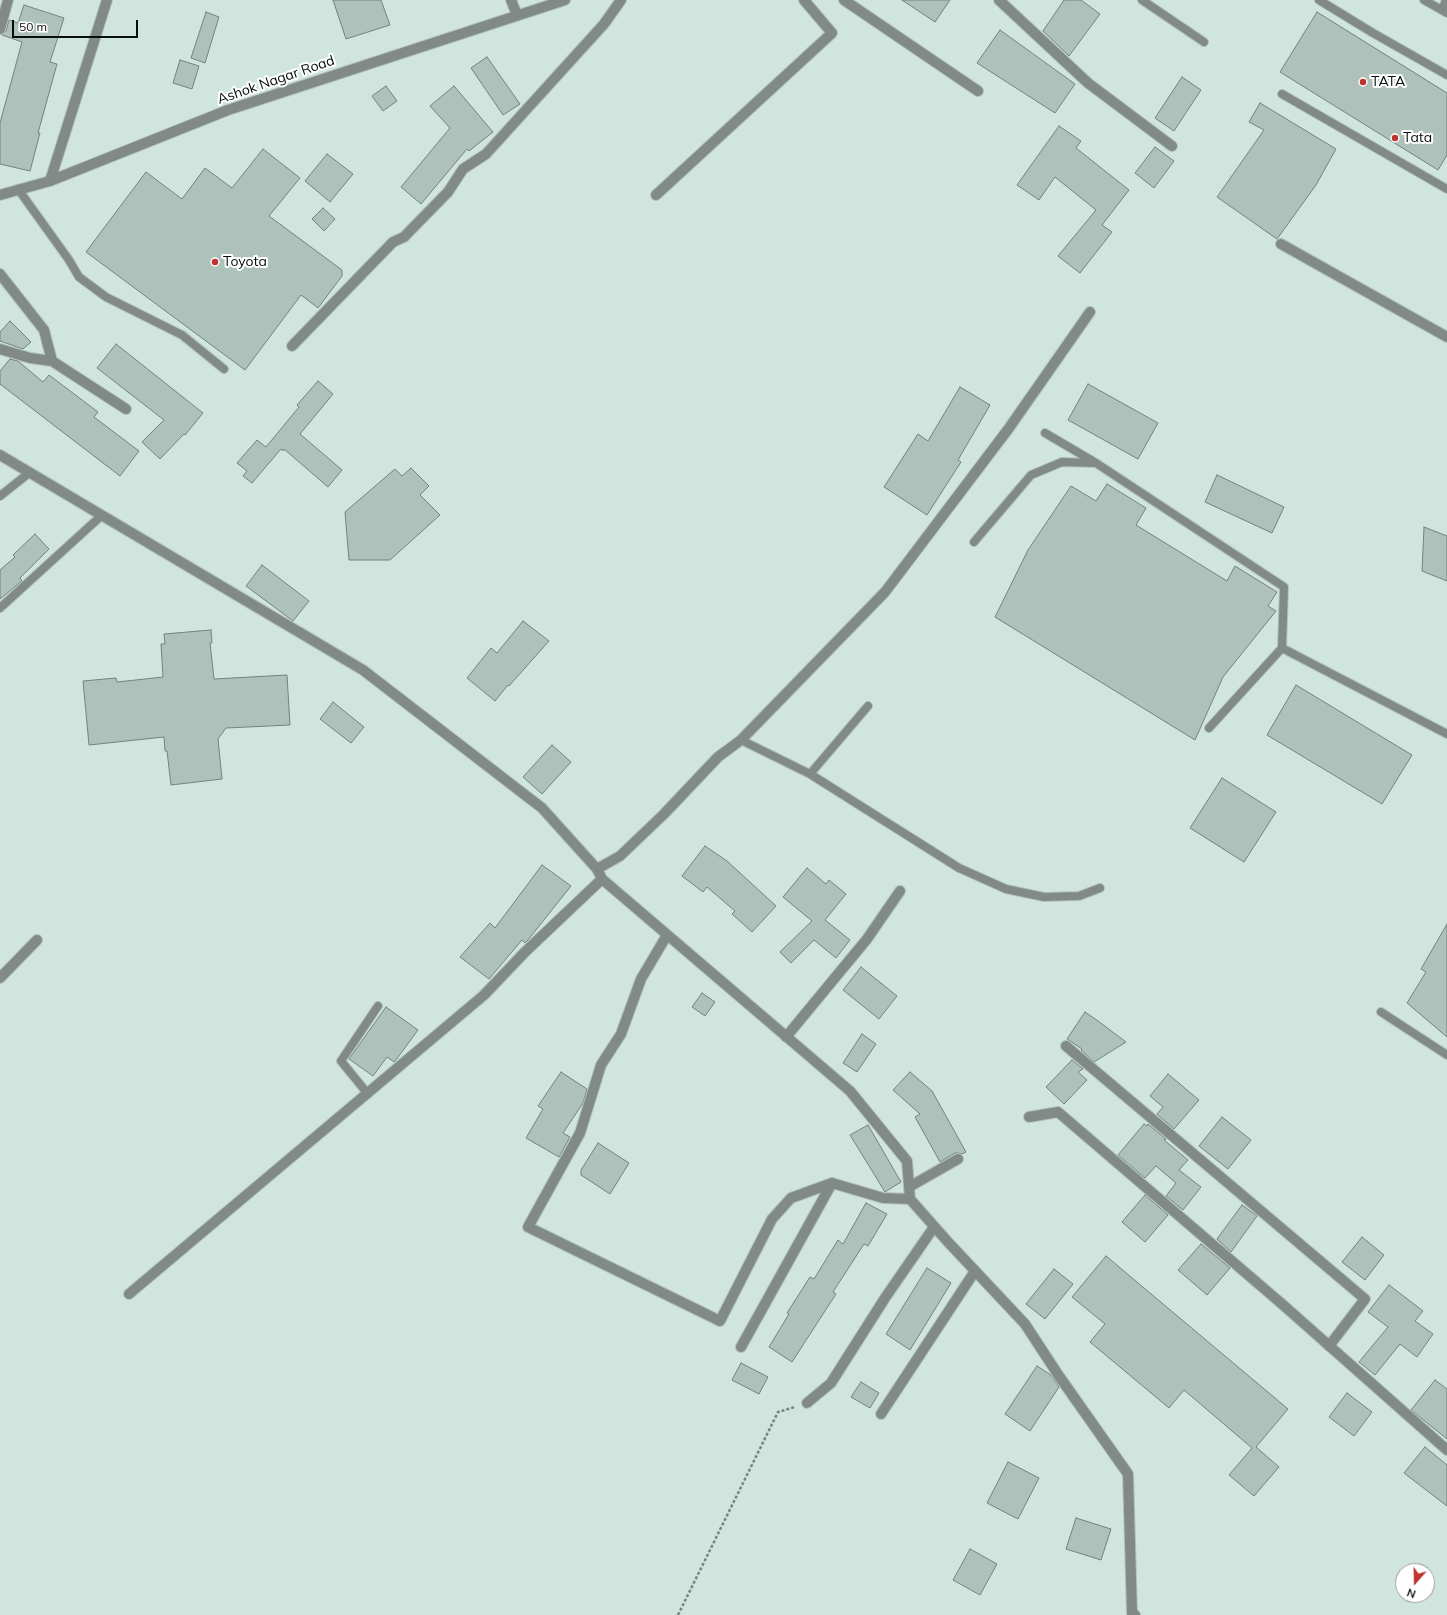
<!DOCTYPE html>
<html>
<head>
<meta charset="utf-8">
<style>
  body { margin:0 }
  #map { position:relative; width:1447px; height:1615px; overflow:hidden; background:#d1e5df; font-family:Mulish,sans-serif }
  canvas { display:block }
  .north { position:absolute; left:1395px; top:1563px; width:40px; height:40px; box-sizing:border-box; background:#fff; border:1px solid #9c9e9e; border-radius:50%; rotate:200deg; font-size:11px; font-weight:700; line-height:16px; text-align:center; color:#070d0c }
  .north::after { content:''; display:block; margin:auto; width:14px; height:18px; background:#c0322e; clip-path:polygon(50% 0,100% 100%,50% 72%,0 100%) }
  .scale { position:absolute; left:12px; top:20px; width:126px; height:18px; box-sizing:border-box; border:2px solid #070d0c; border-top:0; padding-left:5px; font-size:12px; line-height:14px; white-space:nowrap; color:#070d0c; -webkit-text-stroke:3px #fff; paint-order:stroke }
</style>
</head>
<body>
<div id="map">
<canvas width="1447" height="1615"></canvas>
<div class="north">N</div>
<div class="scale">50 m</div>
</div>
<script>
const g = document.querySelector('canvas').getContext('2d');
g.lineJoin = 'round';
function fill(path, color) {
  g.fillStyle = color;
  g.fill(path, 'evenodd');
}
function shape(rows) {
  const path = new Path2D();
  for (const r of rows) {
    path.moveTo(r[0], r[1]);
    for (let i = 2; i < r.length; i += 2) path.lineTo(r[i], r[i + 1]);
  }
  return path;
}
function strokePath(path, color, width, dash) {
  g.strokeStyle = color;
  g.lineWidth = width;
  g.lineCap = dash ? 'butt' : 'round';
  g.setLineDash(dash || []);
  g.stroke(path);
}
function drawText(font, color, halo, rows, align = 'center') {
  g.font = font + ' Mulish,sans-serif';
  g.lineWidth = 4;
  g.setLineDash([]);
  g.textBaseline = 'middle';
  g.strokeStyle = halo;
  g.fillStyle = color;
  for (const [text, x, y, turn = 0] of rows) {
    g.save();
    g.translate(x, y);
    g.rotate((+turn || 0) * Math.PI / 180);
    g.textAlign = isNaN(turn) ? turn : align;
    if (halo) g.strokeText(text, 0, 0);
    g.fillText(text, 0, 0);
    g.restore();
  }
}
const building = shape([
  [333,0,381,0,390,25,346,39,333,0],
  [902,0,950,0,935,22,902,0],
  [1064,0,1081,0,1100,14,1069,56,1043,31,1064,0],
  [24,5,64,18,50,62,57,64,38,133,40,133,30,171,0,164,0,123,22,42,2,35,6,31,9,20,18,23,24,5],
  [206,12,219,17,205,63,191,58,206,12],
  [1317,12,1447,93,1447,155,1438,170,1280,72,1317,12],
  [1000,30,1075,84,1055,113,977,63,1000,30],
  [487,57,520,104,503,115,471,68,487,57],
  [180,60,199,66,192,89,173,83,180,60],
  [1182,77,1201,90,1174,131,1155,118,1182,77],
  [386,86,397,101,383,111,372,96,386,86],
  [454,86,493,132,469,151,467,149,421,204,401,187,450,128,430,106,454,86],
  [1260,103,1336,149,1316,185,1277,239,1217,197,1264,130,1249,122,1260,103],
  [1059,126,1081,141,1076,148,1129,190,1102,225,1112,232,1080,273,1058,256,1096,210,1055,177,1039,200,1017,185,1059,126],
  [1155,147,1174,161,1154,188,1135,173,1155,147],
  [263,149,300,178,269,216,342,270,342,276,318,308,301,295,245,370,86,252,146,172,182,199,205,168,232,188,263,149],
  [327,154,353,174,330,202,305,181,327,154],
  [323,208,335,219,324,231,312,219,323,208],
  [10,321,31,342,23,349,0,341,0,332,10,321],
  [116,344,203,413,185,435,184,434,160,459,142,442,164,420,97,368,116,344],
  [10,359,18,361,43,382,49,375,98,412,94,417,139,451,120,476,0,384,0,371,10,359],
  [318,381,333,394,300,434,342,470,328,487,284,449,283,451,281,449,252,483,243,476,247,471,237,463,257,440,266,447,299,407,297,405,318,381],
  [1088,384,1158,423,1138,459,1068,420,1088,384],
  [960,387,990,405,958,460,961,462,927,515,884,487,918,434,928,441,960,387],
  [411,468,429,486,420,495,440,515,390,560,349,560,345,512,395,469,402,476,411,468],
  [1217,475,1284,507,1272,533,1205,502,1217,475],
  [1107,484,1146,508,1136,525,1227,581,1235,566,1277,592,1268,606,1276,611,1223,677,1195,740,995,617,1028,550,1071,486,1096,501,1107,484],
  [1424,527,1447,536,1447,581,1422,571,1424,527],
  [35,534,49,549,20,578,22,581,0,599,0,570,15,557,13,555,35,534],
  [262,565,309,601,293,621,246,586,262,565],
  [523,621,549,641,509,686,508,685,495,701,467,678,491,648,497,653,523,621],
  [211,630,212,643,210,643,214,679,287,675,290,725,226,728,218,739,222,779,171,785,167,751,165,751,164,737,89,745,83,681,116,678,117,682,163,677,161,644,165,644,164,634,211,630],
  [1296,685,1412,755,1382,804,1267,735,1296,685],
  [333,702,364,727,351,743,320,719,333,702],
  [552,745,571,762,542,794,523,777,552,745],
  [1222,778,1276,812,1244,862,1190,828,1222,778],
  [705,846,727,861,776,906,752,932,732,914,735,911,707,887,703,892,682,876,705,846],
  [542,865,571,886,528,940,525,943,522,940,489,979,460,957,490,923,495,928,542,865],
  [807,868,826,884,829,880,846,894,825,920,850,940,836,958,814,940,791,963,780,952,812,921,783,897,807,868],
  [1447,924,1447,1037,1407,1003,1426,972,1421,969,1447,924],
  [861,967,897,996,879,1019,843,990,861,967],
  [702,993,715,1002,705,1016,692,1007,702,993],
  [386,1007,418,1030,396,1060,394,1062,387,1057,373,1076,349,1059,386,1007],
  [1085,1012,1098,1021,1126,1042,1094,1062,1081,1050,1082,1049,1067,1039,1085,1012],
  [862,1034,876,1044,857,1072,843,1063,862,1034],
  [1072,1060,1083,1069,1078,1072,1087,1080,1064,1104,1046,1087,1072,1060],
  [561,1072,587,1089,583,1103,563,1133,570,1137,559,1157,526,1138,543,1109,538,1106,561,1072],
  [910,1072,932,1091,966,1152,962,1154,958,1153,955,1153,940,1162,915,1117,920,1114,893,1090,910,1072],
  [1168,1074,1199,1100,1174,1129,1157,1114,1163,1107,1150,1096,1168,1074],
  [1222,1117,1251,1140,1228,1169,1199,1146,1222,1117],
  [1144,1124,1147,1126,1148,1124,1166,1139,1164,1140,1188,1160,1179,1170,1201,1187,1183,1210,1166,1196,1176,1183,1156,1166,1145,1178,1118,1155,1144,1124],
  [868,1125,901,1182,885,1192,850,1135,868,1125],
  [598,1143,629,1163,610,1194,581,1175,581,1170,598,1143],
  [1145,1195,1168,1215,1145,1242,1122,1222,1145,1195],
  [866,1203,887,1214,868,1246,864,1244,833,1292,836,1294,792,1362,769,1347,789,1314,787,1313,810,1277,814,1279,838,1240,843,1244,866,1203],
  [1242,1205,1257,1216,1231,1252,1217,1239,1242,1205],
  [1362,1237,1384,1255,1365,1280,1342,1262,1362,1237],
  [1201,1244,1230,1268,1207,1295,1178,1270,1201,1244],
  [1106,1256,1288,1409,1256,1447,1279,1467,1254,1496,1229,1475,1252,1448,1184,1390,1169,1408,1090,1342,1105,1324,1072,1297,1106,1256],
  [927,1268,951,1283,910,1350,886,1334,927,1268],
  [1054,1269,1073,1284,1045,1319,1026,1304,1054,1269],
  [1389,1285,1423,1311,1415,1321,1433,1334,1417,1357,1400,1344,1375,1375,1359,1362,1388,1327,1368,1312,1389,1285],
  [741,1363,768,1377,759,1394,732,1380,741,1363],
  [1037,1366,1051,1375,1059,1387,1030,1431,1005,1414,1037,1366],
  [1435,1380,1447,1389,1447,1439,1411,1410,1435,1380],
  [861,1382,879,1393,870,1408,851,1397,861,1382],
  [1347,1393,1372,1412,1354,1436,1329,1417,1347,1393],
  [1425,1447,1447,1465,1447,1506,1404,1473,1425,1447],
  [1008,1462,1039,1478,1018,1519,987,1503,1008,1462],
  [1076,1518,1111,1529,1101,1560,1066,1549,1076,1518],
  [970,1549,997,1564,980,1595,953,1580,970,1549]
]);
fill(building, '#aec1bb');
strokePath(building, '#71837e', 1);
const service = shape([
  [1142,0,1204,42],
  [1319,0,1373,33,1447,75],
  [1424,0,1447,13],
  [1442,10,1446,0],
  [1282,94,1447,189],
  [18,189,69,260,79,277,106,297,182,335,224,369],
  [1045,433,1096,463,1284,587,1282,648],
  [0,496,29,473],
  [974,542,1031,475,1062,462,1095,463],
  [0,608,101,516],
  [1209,728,1282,648,1447,734],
  [741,740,810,774,868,706],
  [810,774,959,868,1006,889,1044,897,1079,896,1100,888],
  [1381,1012,1447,1055],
  [368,1094,341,1061,378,1006]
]);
const minor = shape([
  [511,0,517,15],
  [844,0,978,91],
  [999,0,1088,83,1172,146],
  [0,29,8,0],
  [50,181,107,0],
  [656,195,832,33,804,0],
  [1281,244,1447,337],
  [0,274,44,330,52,361,126,409],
  [292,346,393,242,404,237,448,192,463,169,486,154,604,24,621,0],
  [0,349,30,358,52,361],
  [0,455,363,670,542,808,597,869,602,879,850,1091,907,1161,910,1199,948,1242,1025,1324,1059,1376,1128,1474,1132,1613,1135,1615],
  [597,869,620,856,664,814,718,757,741,740,885,592,1009,428,1090,312],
  [667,935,641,979,621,1034,601,1065,580,1133,528,1227,720,1321,772,1219,791,1198,832,1183,883,1198,910,1199],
  [0,978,37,940],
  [786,1037,867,939,900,891],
  [1066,1046,1365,1299,1329,1346],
  [1029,1117,1058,1112,1282,1304,1447,1450],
  [909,1187,958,1159],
  [129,1294,484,995,525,952,602,879],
  [741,1347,832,1183],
  [807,1403,831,1383,885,1298,934,1227],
  [881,1414,975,1271]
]);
const tertiary = shape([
  [0,195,50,181,228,110,565,0]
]);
strokePath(service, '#b1c2bd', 10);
strokePath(minor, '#b1c2bd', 12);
strokePath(tertiary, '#b1c2bd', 12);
strokePath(shape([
  [678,1615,778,1412,795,1407]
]), '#788682', 2.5, [3, 2]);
strokePath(service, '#828a88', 8);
strokePath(minor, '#828a88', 10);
strokePath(tertiary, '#828a88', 10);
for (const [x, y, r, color] of [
  [1363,82,4,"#c0322e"],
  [1395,138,4,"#c0322e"],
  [215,262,4,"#c0322e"]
]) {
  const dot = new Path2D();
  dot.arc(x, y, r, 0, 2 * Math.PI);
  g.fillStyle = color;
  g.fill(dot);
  strokePath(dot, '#fff', 1.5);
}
drawText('14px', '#070d0c', '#fff', [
  ["Ashok Nagar Road",276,80,-19]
]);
drawText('14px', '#070d0c', '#fff', [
  ["TATA",1371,82],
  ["Tata",1403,138],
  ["Toyota",223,262]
], 'left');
</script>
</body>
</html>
